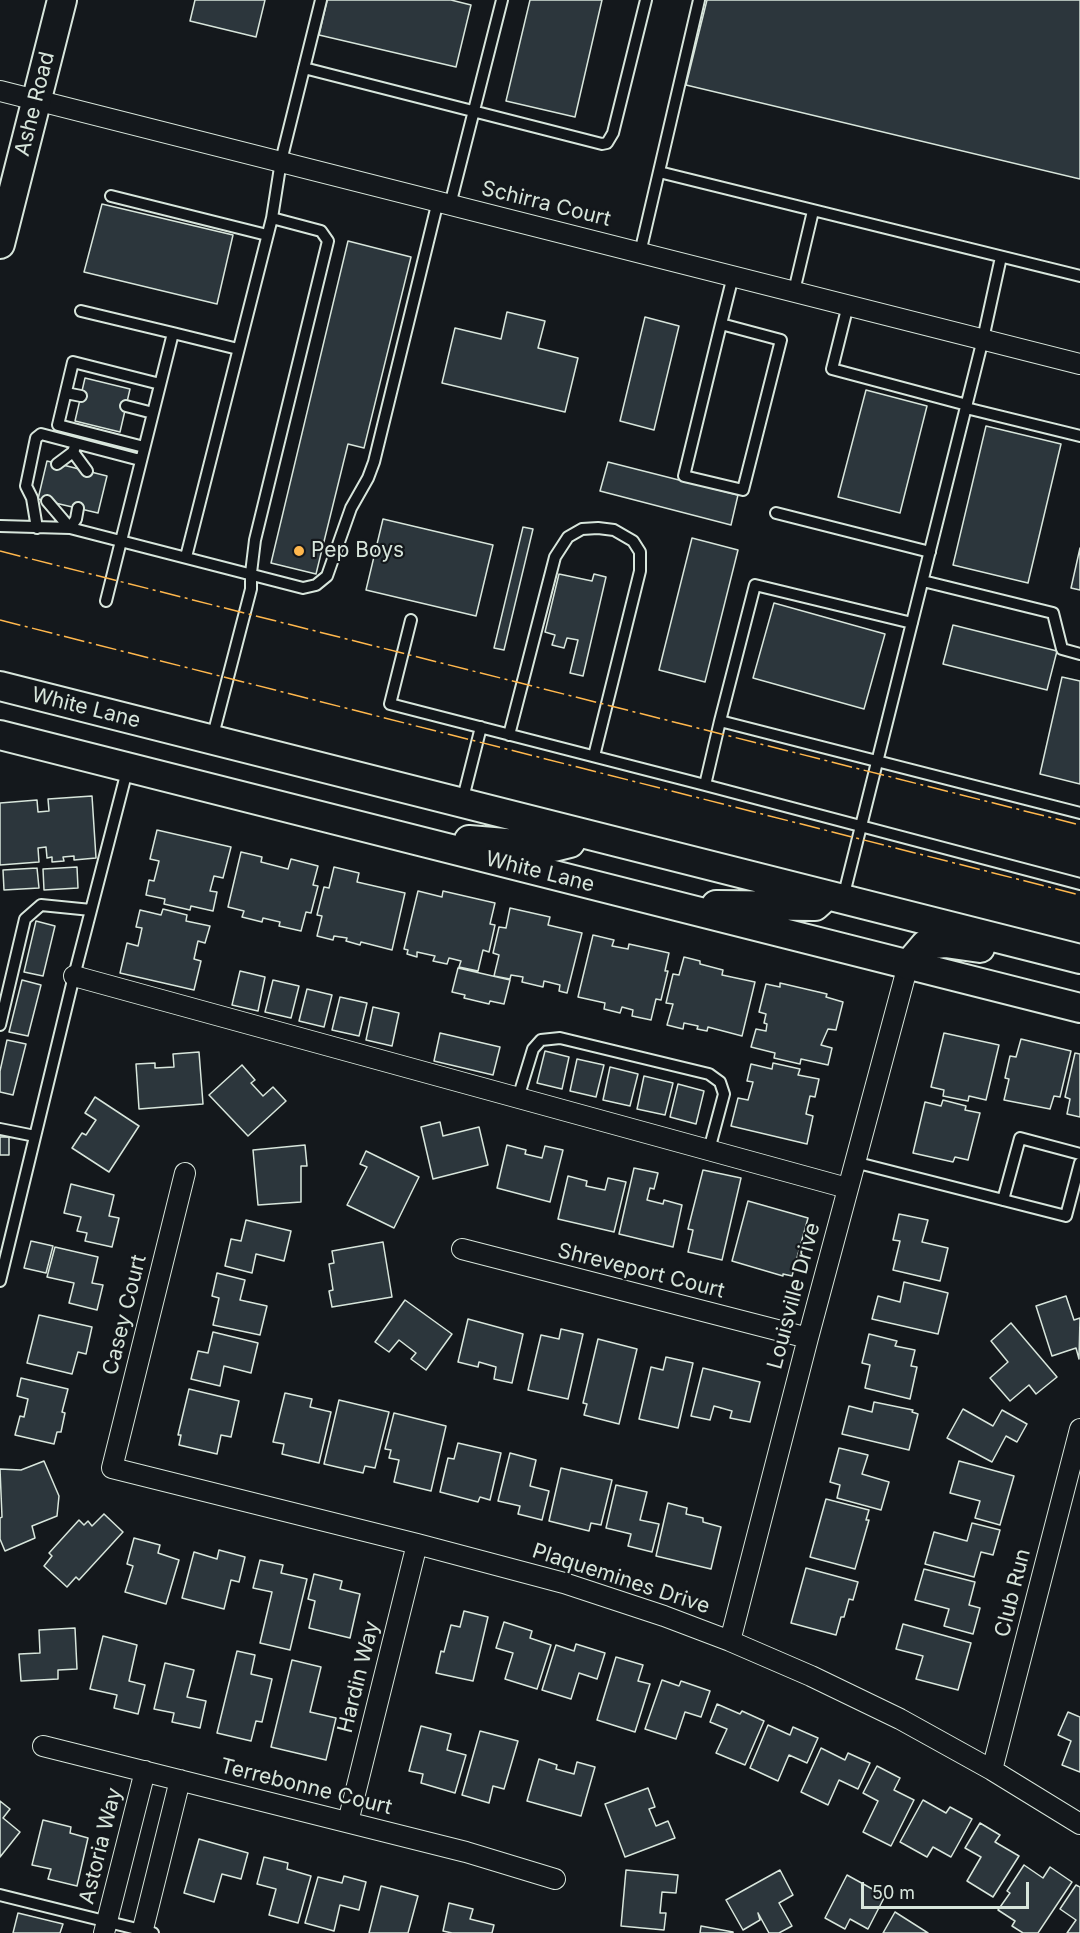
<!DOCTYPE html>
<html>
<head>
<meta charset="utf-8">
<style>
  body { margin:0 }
  #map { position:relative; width:1080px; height:1933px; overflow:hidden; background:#14181c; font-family:Inter,sans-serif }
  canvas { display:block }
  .scale { position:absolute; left:861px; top:1882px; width:168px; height:27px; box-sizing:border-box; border:3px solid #d8e6dc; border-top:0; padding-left:8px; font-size:18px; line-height:21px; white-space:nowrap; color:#d8e6dc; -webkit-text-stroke:4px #14181c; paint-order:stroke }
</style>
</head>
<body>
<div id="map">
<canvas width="1080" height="1933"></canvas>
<div class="scale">50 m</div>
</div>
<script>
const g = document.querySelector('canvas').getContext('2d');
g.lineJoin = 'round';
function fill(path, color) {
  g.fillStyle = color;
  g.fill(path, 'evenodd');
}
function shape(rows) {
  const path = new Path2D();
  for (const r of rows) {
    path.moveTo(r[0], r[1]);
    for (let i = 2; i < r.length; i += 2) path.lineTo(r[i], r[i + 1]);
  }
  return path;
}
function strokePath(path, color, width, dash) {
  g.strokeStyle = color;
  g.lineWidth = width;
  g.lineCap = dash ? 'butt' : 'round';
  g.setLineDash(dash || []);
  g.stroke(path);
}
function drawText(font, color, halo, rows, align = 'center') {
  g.font = font + ' Inter,sans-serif';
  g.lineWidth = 4.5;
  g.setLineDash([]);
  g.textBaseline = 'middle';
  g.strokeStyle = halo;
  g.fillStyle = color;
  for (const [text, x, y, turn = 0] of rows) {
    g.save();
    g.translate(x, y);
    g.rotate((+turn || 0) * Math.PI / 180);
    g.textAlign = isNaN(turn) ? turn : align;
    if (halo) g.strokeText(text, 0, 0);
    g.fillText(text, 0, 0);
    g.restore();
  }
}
const building = shape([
  [195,0,265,0,256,37,190,21,195,0],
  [327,0,451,0,471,5,456,67,319,35,327,0],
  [530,0,602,0,575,117,506,101,530,0],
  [707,0,1080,0,1080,179,686,85,707,0],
  [102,204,233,235,217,304,84,272,102,204],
  [348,241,411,257,364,448,348,444,316,574,271,563,348,241],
  [507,312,545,321,538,348,578,358,565,412,442,383,455,328,501,339,507,312],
  [645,317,679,326,654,430,620,421,645,317],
  [85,378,130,389,120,432,75,421,85,378],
  [866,390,927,406,900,513,838,497,866,390],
  [986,426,1061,444,1028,583,953,565,986,426],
  [47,461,107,476,98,513,38,499,47,461],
  [608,462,738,495,731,525,600,491,608,462],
  [383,519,493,545,476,616,366,590,383,519],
  [523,527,533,529,504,650,494,648,523,527],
  [692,538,738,550,705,682,659,670,692,538],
  [1080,548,1080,590,1071,588,1080,548],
  [559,574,592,581,594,574,606,577,583,676,570,673,578,640,567,638,564,648,552,645,555,635,545,632,559,574],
  [774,603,885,634,864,709,753,678,774,603],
  [953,625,1057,651,1047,690,943,664,953,625],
  [1062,677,1080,681,1080,784,1040,774,1062,677],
  [92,796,96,858,74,860,74,856,63,857,64,861,52,862,52,857,47,858,46,847,38,848,39,862,0,865,0,803,37,800,38,812,49,811,48,799,92,796],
  [157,830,231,847,223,878,214,876,210,891,217,892,213,911,191,906,190,910,164,904,165,899,146,895,149,880,154,881,159,861,150,859,157,830],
  [241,852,262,857,261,862,288,869,291,859,318,866,313,885,318,886,311,913,306,912,301,931,279,926,280,922,263,918,262,922,242,917,244,911,228,907,241,852],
  [77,867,78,888,44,890,43,869,77,867],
  [334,867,359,873,357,882,405,893,392,950,361,942,360,945,346,941,347,938,334,936,333,940,317,936,322,916,317,915,324,887,329,888,334,867],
  [37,868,39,888,4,890,3,870,37,868],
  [418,891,442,897,443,891,495,903,490,924,495,925,489,952,483,950,478,971,459,967,461,961,449,958,447,964,433,961,435,956,417,952,417,957,407,954,408,950,404,949,418,891],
  [510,908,550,917,548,925,582,933,567,993,559,991,560,985,544,981,543,987,522,982,523,977,511,975,510,979,494,976,499,955,493,953,499,927,506,928,510,908],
  [163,909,187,915,186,921,210,926,205,943,198,941,194,959,201,961,194,990,120,973,127,943,138,946,142,928,136,927,140,910,161,915,163,909],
  [36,921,55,926,43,976,24,972,36,921],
  [593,935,614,940,612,946,628,949,629,944,669,953,665,971,668,971,661,1000,656,999,651,1020,632,1016,633,1010,622,1007,620,1013,604,1009,605,1003,578,997,593,935],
  [684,957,700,961,700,964,723,970,722,975,755,982,742,1036,708,1027,707,1031,697,1029,698,1026,684,1023,683,1029,667,1025,673,1004,666,1003,673,974,679,975,684,957],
  [458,968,510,980,504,1004,490,1001,489,1004,464,998,465,995,452,992,458,968],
  [240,971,265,977,258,1011,232,1005,240,971],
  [22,980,41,985,28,1036,9,1032,22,980],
  [273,980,299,986,291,1018,265,1012,273,980],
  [780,983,827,994,826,997,843,1002,836,1030,828,1029,821,1045,832,1048,828,1065,801,1059,800,1064,774,1058,775,1053,751,1047,756,1029,766,1031,767,1024,764,1023,766,1014,759,1012,766,984,780,987,780,983],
  [307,989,332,995,324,1027,299,1021,307,989],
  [340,997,367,1003,359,1036,332,1030,340,997],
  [373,1007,399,1013,392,1046,366,1040,373,1007],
  [440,1033,500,1047,493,1075,434,1061,440,1033],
  [944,1033,999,1045,986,1100,969,1096,968,1101,943,1096,944,1090,931,1087,944,1033],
  [1021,1039,1071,1051,1060,1097,1054,1096,1050,1109,1004,1100,1009,1079,1005,1078,1010,1056,1016,1057,1021,1039],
  [7,1040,26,1044,13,1095,0,1092,0,1071,7,1040],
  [545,1051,569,1057,562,1089,537,1083,545,1051],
  [199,1052,203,1104,139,1109,136,1064,155,1063,155,1068,174,1067,173,1054,199,1052],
  [1075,1053,1080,1054,1080,1117,1067,1114,1070,1099,1065,1097,1075,1053],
  [577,1059,604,1065,596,1097,570,1091,577,1059],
  [773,1063,800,1069,798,1075,819,1079,815,1097,810,1096,806,1114,813,1116,807,1144,731,1126,738,1098,748,1100,753,1082,747,1081,751,1064,772,1069,773,1063],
  [242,1065,255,1080,251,1083,263,1096,273,1087,286,1101,248,1136,209,1095,242,1065],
  [610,1067,638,1074,630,1106,603,1100,610,1067],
  [644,1076,673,1083,665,1115,637,1109,644,1076],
  [678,1084,704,1091,696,1124,670,1117,678,1084],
  [95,1097,139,1126,109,1172,72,1148,82,1133,86,1135,96,1120,85,1113,95,1097],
  [943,1100,966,1106,965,1110,980,1113,968,1160,955,1157,953,1162,913,1153,925,1102,941,1106,943,1100],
  [440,1122,443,1136,479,1127,488,1165,433,1179,421,1127,440,1122],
  [0,1137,9,1137,9,1155,0,1155,0,1137],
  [305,1145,307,1166,301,1166,301,1202,258,1205,253,1150,305,1145],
  [507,1145,526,1150,525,1154,542,1158,545,1146,563,1150,550,1202,497,1188,507,1145],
  [366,1151,419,1177,394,1228,347,1205,367,1167,360,1164,366,1151],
  [634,1168,658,1173,654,1189,650,1188,647,1200,663,1204,664,1200,682,1205,673,1247,619,1234,634,1168],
  [703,1170,741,1178,722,1260,688,1252,693,1230,688,1229,703,1170],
  [568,1176,587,1181,586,1186,605,1190,608,1178,626,1182,614,1232,558,1219,568,1176],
  [71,1184,114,1195,109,1216,119,1218,112,1247,85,1241,87,1233,77,1231,81,1217,64,1213,71,1184],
  [748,1201,808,1218,792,1276,783,1274,783,1276,732,1261,748,1201],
  [899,1214,928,1220,922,1242,948,1248,940,1281,893,1270,900,1241,893,1240,899,1214],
  [246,1220,291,1231,284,1261,256,1254,252,1273,225,1266,231,1239,241,1241,246,1220],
  [31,1241,53,1246,46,1273,24,1268,31,1241],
  [383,1242,392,1297,332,1307,329,1291,333,1290,329,1264,334,1263,332,1251,383,1242],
  [55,1247,98,1257,92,1283,103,1285,97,1310,69,1303,74,1283,47,1277,55,1247],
  [217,1273,245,1280,240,1300,267,1306,260,1335,213,1325,219,1298,212,1296,217,1273],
  [904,1282,948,1293,938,1334,872,1319,878,1296,900,1302,904,1282],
  [1066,1296,1074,1320,1080,1318,1079,1359,1076,1348,1052,1356,1036,1306,1066,1296],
  [405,1300,452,1334,426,1370,411,1359,416,1353,399,1340,389,1352,375,1342,405,1300],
  [39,1315,92,1327,86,1354,78,1352,72,1374,27,1363,39,1315],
  [468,1319,523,1334,512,1383,494,1379,496,1367,479,1362,478,1367,458,1362,468,1319],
  [1011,1323,1057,1377,1036,1394,1029,1385,1010,1401,990,1378,1008,1362,991,1341,1011,1323],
  [561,1329,583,1334,568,1399,528,1390,541,1335,559,1339,561,1329],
  [213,1332,258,1343,251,1373,224,1366,220,1386,191,1379,198,1351,208,1353,213,1332],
  [869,1334,897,1341,895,1346,915,1350,911,1366,917,1367,910,1399,865,1388,870,1365,862,1363,869,1334],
  [598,1339,637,1349,619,1424,584,1415,587,1404,583,1403,598,1339],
  [666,1357,693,1363,678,1428,639,1419,651,1367,663,1370,666,1357],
  [703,1368,760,1382,750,1422,730,1418,732,1411,714,1406,710,1420,691,1416,703,1368],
  [21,1378,68,1389,62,1412,65,1413,61,1432,57,1432,54,1444,15,1435,20,1416,24,1417,28,1399,17,1396,21,1378],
  [189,1389,239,1401,231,1437,221,1435,217,1454,179,1445,181,1435,178,1435,189,1389],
  [285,1393,312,1399,310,1407,331,1412,319,1463,282,1454,284,1444,273,1442,285,1393],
  [339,1400,389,1412,375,1468,365,1466,363,1473,324,1464,339,1400],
  [874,1402,913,1410,912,1412,918,1414,909,1450,842,1434,849,1406,872,1412,874,1402],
  [963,1409,993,1426,1002,1410,1027,1424,1017,1442,1006,1436,992,1462,947,1438,963,1409],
  [394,1413,446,1426,431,1491,394,1482,399,1460,389,1458,391,1450,385,1449,394,1413],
  [458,1443,501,1453,490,1500,480,1497,478,1502,440,1492,448,1458,454,1459,458,1443],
  [839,1448,868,1455,862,1474,889,1482,881,1510,837,1498,840,1485,830,1482,839,1448],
  [510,1453,536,1460,530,1486,549,1491,542,1520,518,1514,520,1506,498,1501,510,1453],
  [44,1461,59,1496,57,1516,32,1526,35,1538,5,1551,0,1539,0,1518,2,1517,0,1469,21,1470,44,1461],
  [959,1461,1014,1476,1000,1525,975,1518,980,1501,950,1493,959,1461],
  [561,1468,612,1480,601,1525,591,1523,589,1531,549,1521,561,1468],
  [616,1485,647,1492,640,1520,659,1524,652,1552,628,1546,631,1534,606,1528,616,1485],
  [826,1499,869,1510,866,1520,869,1520,855,1569,810,1557,826,1499],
  [668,1503,687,1508,686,1514,703,1518,703,1522,721,1527,711,1569,656,1556,668,1503],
  [104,1514,123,1532,79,1580,76,1577,67,1587,44,1566,52,1556,49,1553,79,1520,84,1525,88,1521,92,1526,104,1514],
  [972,1523,1000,1530,993,1555,981,1552,974,1577,925,1564,934,1532,967,1541,972,1523],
  [134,1538,160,1545,158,1553,179,1560,166,1604,125,1592,133,1566,127,1564,134,1538],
  [219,1550,245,1557,239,1582,231,1580,224,1609,182,1598,194,1552,217,1559,219,1550],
  [260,1560,283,1565,281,1573,307,1579,290,1650,260,1643,272,1592,253,1588,260,1560],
  [806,1568,858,1582,853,1600,849,1599,844,1617,841,1617,836,1635,791,1623,806,1568],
  [924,1569,975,1582,969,1605,980,1608,973,1634,944,1626,949,1609,915,1600,924,1569],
  [314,1574,342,1581,340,1589,360,1594,350,1638,309,1628,315,1601,308,1599,314,1574],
  [464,1611,488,1617,473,1681,436,1673,441,1651,444,1652,451,1625,460,1627,464,1611],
  [504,1622,532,1631,530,1638,551,1645,537,1689,505,1679,513,1653,496,1648,504,1622],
  [903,1624,971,1643,958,1690,916,1679,923,1656,896,1649,903,1624],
  [75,1628,77,1669,58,1670,58,1679,21,1681,19,1654,40,1653,39,1630,75,1628],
  [103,1636,137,1645,129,1681,145,1685,138,1714,114,1708,117,1695,90,1689,103,1636],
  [576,1644,605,1653,597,1679,579,1673,571,1699,542,1690,556,1645,574,1651,576,1644],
  [237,1651,255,1655,251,1674,272,1679,262,1722,256,1721,251,1741,217,1733,237,1651],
  [616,1657,643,1665,638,1681,650,1684,635,1732,597,1720,616,1657],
  [292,1660,321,1667,310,1712,336,1718,326,1760,271,1747,292,1660],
  [165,1663,194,1670,187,1697,206,1701,200,1728,172,1722,174,1713,154,1709,165,1663],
  [662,1680,679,1686,681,1681,710,1691,701,1717,685,1712,676,1739,645,1729,662,1680],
  [717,1704,740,1714,742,1711,764,1721,745,1765,716,1753,727,1729,710,1722,717,1704],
  [1068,1712,1080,1717,1080,1772,1062,1765,1071,1741,1058,1735,1068,1712],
  [768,1725,790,1735,793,1727,818,1738,807,1763,789,1755,778,1781,750,1768,768,1725],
  [421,1726,451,1734,447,1750,466,1755,455,1793,421,1783,423,1774,409,1771,421,1726],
  [480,1731,518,1741,504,1789,493,1786,489,1803,462,1795,480,1731],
  [821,1748,845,1760,848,1753,870,1763,858,1789,839,1780,828,1805,801,1792,821,1748],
  [539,1759,557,1765,556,1769,574,1774,577,1762,595,1767,581,1816,527,1801,539,1759],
  [877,1766,900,1778,894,1790,914,1800,891,1846,863,1832,878,1801,863,1793,877,1766],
  [648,1788,655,1807,649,1809,656,1826,668,1821,675,1838,625,1857,605,1804,648,1788],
  [923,1800,946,1813,950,1807,972,1819,951,1857,933,1847,927,1857,900,1842,923,1800],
  [0,1801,10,1809,3,1818,20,1832,0,1857,0,1801],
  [43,1820,71,1827,70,1833,88,1838,77,1886,48,1879,51,1869,32,1865,43,1820],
  [980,1823,1000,1835,995,1842,1019,1856,993,1897,967,1881,981,1857,965,1848,980,1823],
  [199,1839,248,1853,241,1879,222,1874,214,1902,184,1893,199,1839],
  [264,1857,288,1863,287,1869,311,1876,298,1923,269,1915,276,1889,257,1884,264,1857],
  [1024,1865,1043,1878,1050,1867,1072,1882,1038,1933,1023,1933,1012,1926,1015,1921,998,1910,1010,1893,1007,1891,1024,1865],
  [626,1870,678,1875,676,1893,662,1892,660,1913,666,1913,664,1930,621,1926,626,1870],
  [780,1870,793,1895,779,1903,792,1926,779,1933,769,1933,758,1913,760,1920,743,1930,726,1900,780,1870],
  [847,1875,885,1896,868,1929,850,1919,845,1929,825,1918,847,1875],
  [344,1876,366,1882,359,1910,340,1905,334,1931,305,1923,318,1877,342,1883,344,1876],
  [1076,1885,1080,1887,1080,1933,1067,1933,1076,1920,1060,1909,1076,1885],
  [381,1886,418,1896,408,1933,369,1933,381,1886],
  [449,1903,473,1909,470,1919,494,1925,492,1933,452,1933,443,1931,449,1903],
  [895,1912,928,1933,883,1933,895,1912],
  [18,1913,63,1924,60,1933,13,1933,18,1913],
  [701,1926,733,1932,733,1933,700,1933,701,1926]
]);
fill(building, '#2c363c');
strokePath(building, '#d8e6dc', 1.5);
const lane = shape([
  [304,68,602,144,607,143,613,133,646,0],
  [659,172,1080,276],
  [111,196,267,235],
  [450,205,502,0],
  [640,253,699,0],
  [794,291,813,211],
  [848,305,832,369,967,405],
  [81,311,173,333],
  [721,324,781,340,743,490,684,476,721,324,733,276],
  [66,393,81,396],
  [126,406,153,413],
  [966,408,1080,436],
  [76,444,73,452,87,471],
  [144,447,58,425,73,362,160,384],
  [57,464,73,452],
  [47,501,70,528],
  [776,513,930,552],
  [0,526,70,528,303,588,316,585,327,576,351,508,368,478,374,462,438,201],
  [37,528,32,498,26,486,36,438,41,434,140,460],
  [70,528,76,519,78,508],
  [186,557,272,218],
  [923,581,1053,613,1062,649,1080,654],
  [106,601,173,333,238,349],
  [411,620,390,704,705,785],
  [720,721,755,585,912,623],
  [509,735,555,557,568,537,582,529,598,528,614,530,633,541,640,552,640,571,594,756],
  [212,739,251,589,251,573,255,540,328,241,321,231,272,218,281,161,321,0],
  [462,802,481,727],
  [1080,813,720,721,705,785,1080,884],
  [843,898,983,339,1001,257],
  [0,1025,25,919,41,905,91,910],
  [518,1098,533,1049,541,1040,560,1038,709,1074,720,1082,724,1094,709,1150],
  [0,1129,35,1136],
  [854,1162,1066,1216,1080,1163],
  [1003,1200,1020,1138,1080,1154],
  [0,1281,74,976,128,767],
  [0,1895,153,1933]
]);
const street = shape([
  [0,91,1080,364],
  [74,976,847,1188],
  [185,1173,112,1468,417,1544,564,1583,664,1616,730,1641,811,1676,900,1719,992,1770,1080,1824],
  [462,1249,808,1338],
  [730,1641,808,1338,908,965],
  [43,1746,466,1852,555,1879],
  [992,1770,1080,1429],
  [348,1822,417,1544],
  [104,1933,145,1771],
  [142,1933,180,1780]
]);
const secondary = shape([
  [0,244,62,0],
  [0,686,1080,959],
  [0,735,1080,1008],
  [469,840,554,847,570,843,577,832],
  [716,905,815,906,825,897],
  [908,965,925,945,945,943,980,948]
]);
strokePath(lane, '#d8e6dc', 14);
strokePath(street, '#d8e6dc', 22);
strokePath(secondary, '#d8e6dc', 32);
strokePath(lane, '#14181c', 10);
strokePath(street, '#14181c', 20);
strokePath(secondary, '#14181c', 28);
strokePath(shape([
  [0,551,1080,825],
  [0,620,1080,895]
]), '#ffb74d', 1.5, [21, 4.5, 3, 4.5]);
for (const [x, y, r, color] of [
  [299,551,6,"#ffb74d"]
]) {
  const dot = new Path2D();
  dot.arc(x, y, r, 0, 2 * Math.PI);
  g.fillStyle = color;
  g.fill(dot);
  strokePath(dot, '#14181c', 2);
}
drawText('21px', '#d8e6dc', '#14181c', [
  ["Ashe Road",35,104,-76],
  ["Schirra Court",546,204,14],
  ["White Lane",86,708,14],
  ["White Lane",540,872,14],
  ["Shreveport Court",641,1271,14],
  ["Louisville Drive",794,1296,-75],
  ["Casey Court",125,1315,-76],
  ["Plaquemines Drive",621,1579,18],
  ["Club Run",1013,1593,-76],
  ["Hardin Way",359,1677,-76],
  ["Terrebonne Court",306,1787,14],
  ["Astoria Way",101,1846,-76]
]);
drawText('21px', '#d8e6dc', '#14181c', [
  ["Pep Boys",311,551]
], 'left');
</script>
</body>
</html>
